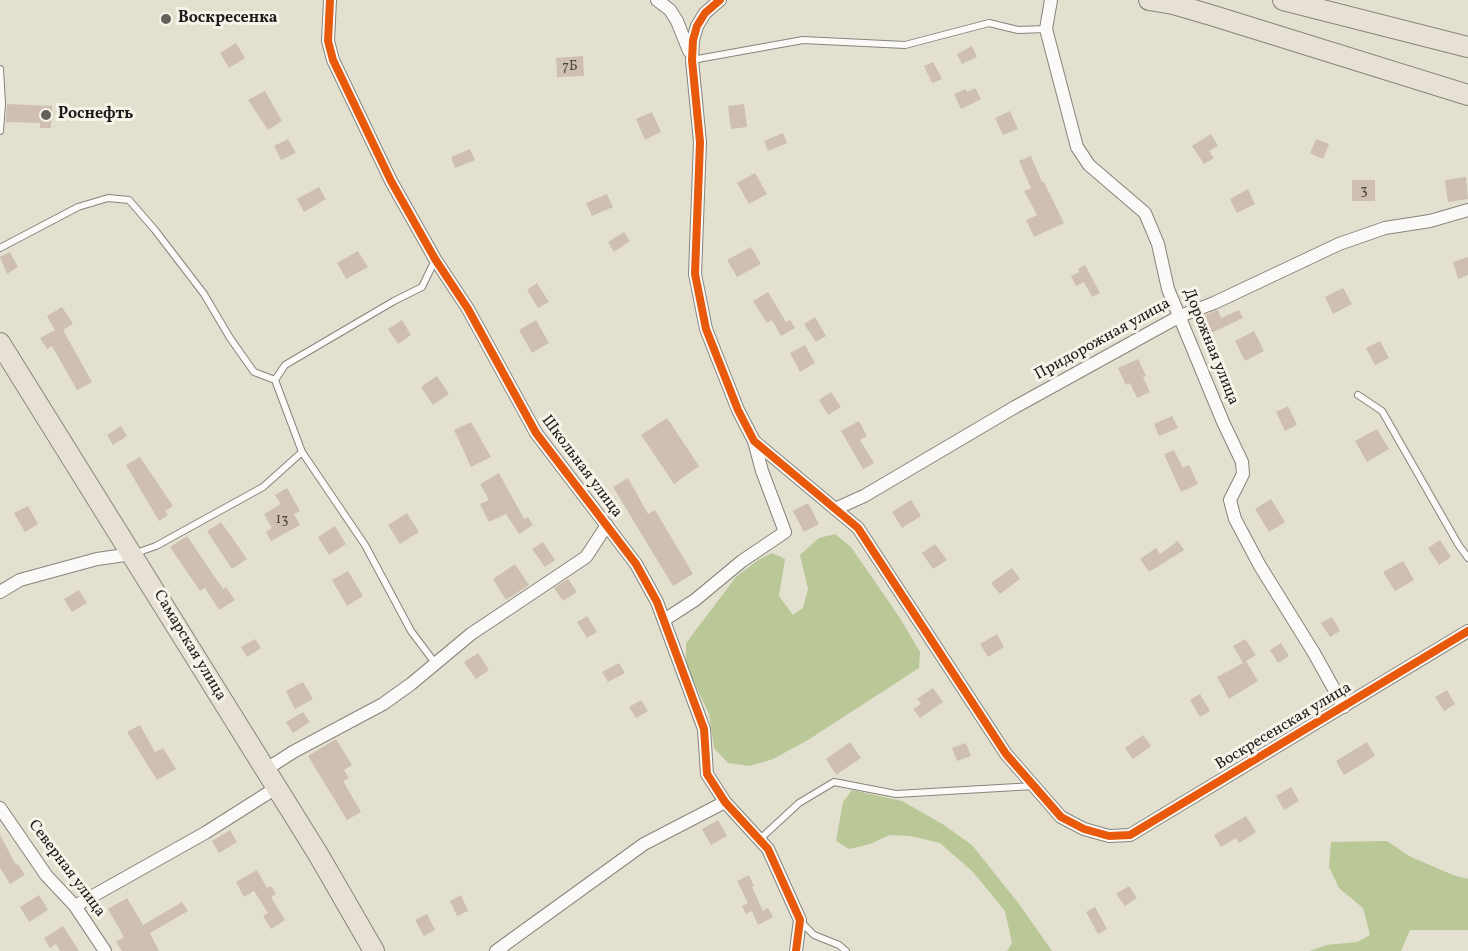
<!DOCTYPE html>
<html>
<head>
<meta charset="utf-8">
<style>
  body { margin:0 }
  canvas { display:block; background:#e3e0d0 }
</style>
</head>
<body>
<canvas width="1468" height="951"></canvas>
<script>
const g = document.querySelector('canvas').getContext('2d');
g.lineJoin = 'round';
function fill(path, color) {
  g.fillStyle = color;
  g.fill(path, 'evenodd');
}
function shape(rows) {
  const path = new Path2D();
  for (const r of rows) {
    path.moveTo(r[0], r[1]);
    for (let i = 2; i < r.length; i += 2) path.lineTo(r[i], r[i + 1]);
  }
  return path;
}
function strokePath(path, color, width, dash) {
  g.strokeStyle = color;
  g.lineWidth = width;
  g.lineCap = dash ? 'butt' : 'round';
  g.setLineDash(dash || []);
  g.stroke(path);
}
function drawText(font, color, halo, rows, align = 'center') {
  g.font = font + ' Vollkorn,serif';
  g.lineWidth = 6;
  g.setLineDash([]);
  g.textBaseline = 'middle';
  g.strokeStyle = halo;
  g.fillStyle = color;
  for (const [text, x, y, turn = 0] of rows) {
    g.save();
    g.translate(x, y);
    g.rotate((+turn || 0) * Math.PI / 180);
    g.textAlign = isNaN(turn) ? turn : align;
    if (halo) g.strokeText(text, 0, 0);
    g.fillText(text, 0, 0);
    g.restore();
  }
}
fill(shape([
  [835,534,851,547,898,615,920,652,919,668,808,740,773,759,750,766,728,763,714,748,709,714,686,665,686,643,736,577,758,560,772,553,785,559,779,596,793,615,803,608,808,589,800,555,819,538],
  [852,790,902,801,944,825,972,845,1019,904,1052,951,1007,951,1012,943,1005,911,973,872,940,843,910,836,890,835,870,844,849,849,836,841,843,802],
  [1387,841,1409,856,1453,875,1468,879,1468,930,1410,930,1401,951,1310,951,1326,945,1357,942,1370,935,1363,908,1339,888,1329,867,1331,842]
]), '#b9c896');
fill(shape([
  [236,43,245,58,229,68,220,53],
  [972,46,977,57,962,64,957,54],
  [583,56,584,76,557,77,556,58],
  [933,62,942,79,932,83,924,66],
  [975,88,981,99,961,109,954,94,966,89,967,92],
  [265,91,282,121,268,130,248,100],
  [7,104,52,106,51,128,40,128,40,123,6,122],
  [744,104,747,127,731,129,728,106],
  [1010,111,1018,129,1003,135,995,118],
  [652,112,661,132,645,140,636,119],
  [783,133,787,143,768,151,764,141],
  [1211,134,1218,146,1209,151,1214,158,1204,164,1192,146],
  [288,139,296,153,281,160,274,146],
  [1316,139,1329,144,1323,159,1310,153],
  [470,149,475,160,455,168,451,157],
  [1031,156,1042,182,1044,182,1064,223,1034,237,1026,220,1037,215,1024,191,1031,188,1019,161],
  [755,173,767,194,749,204,737,183],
  [1466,177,1468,199,1448,202,1445,180],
  [1352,180,1375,180,1375,201,1352,201],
  [319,187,326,199,304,212,297,199],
  [1248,189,1255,204,1237,213,1230,199],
  [607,194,613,207,592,216,586,203],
  [624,232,630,241,614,252,608,242],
  [751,247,761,264,737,277,727,260],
  [358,251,368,267,346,279,337,263],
  [10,252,18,267,7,274,0,257],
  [1468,257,1468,275,1458,279,1453,262],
  [1085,265,1100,293,1092,297,1084,282,1076,286,1071,276,1079,272,1078,269],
  [537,283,549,302,538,308,527,290],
  [1343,288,1352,304,1333,314,1325,297],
  [768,292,786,322,790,320,795,328,781,336,772,320,767,323,753,301],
  [62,307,73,324,63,330,92,382,77,390,52,346,47,349,40,338,55,330,47,316],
  [1218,310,1221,318,1239,310,1243,318,1211,333,1203,316],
  [815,317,826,336,816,342,804,324],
  [402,320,411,335,398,344,388,329],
  [536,320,549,343,532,353,519,330],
  [1254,331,1264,351,1245,361,1235,341],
  [1380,341,1389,358,1375,365,1366,348],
  [805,345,815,363,800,372,790,353],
  [1138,359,1146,376,1143,377,1150,392,1137,398,1130,383,1126,385,1118,368],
  [437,376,449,394,433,405,421,387],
  [831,392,841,407,828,415,819,400],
  [1288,406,1297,425,1285,431,1276,412],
  [1172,416,1178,428,1159,436,1154,424],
  [667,418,699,466,674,484,641,435],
  [859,421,867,436,860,440,874,463,863,469,841,431],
  [471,422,491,457,471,467,454,430],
  [121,426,127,436,113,445,107,435],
  [1377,429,1389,449,1367,462,1355,441],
  [1174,450,1183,468,1189,465,1198,484,1181,492,1164,454],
  [140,457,173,506,165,511,168,515,159,521,126,465],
  [499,473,524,519,528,517,533,525,519,534,506,514,489,522,480,504,489,500,480,484],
  [628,478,648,514,655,510,693,574,673,586,613,487],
  [287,488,300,511,294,514,300,525,271,541,266,532,272,528,264,514,281,504,275,495],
  [1271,499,1285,522,1269,532,1255,509],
  [911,500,921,516,902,528,892,512],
  [808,503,819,524,804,532,793,511],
  [28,506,38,524,25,532,14,513],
  [407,513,419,532,400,544,388,525],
  [221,522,247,559,232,569,207,531],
  [335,526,346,544,329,555,318,537],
  [187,536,223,589,226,587,235,600,219,610,205,588,200,591,170,547],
  [1440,540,1451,557,1439,565,1428,548],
  [1178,541,1184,550,1149,572,1140,559,1156,548,1160,554],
  [543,542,555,560,545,567,532,549],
  [935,544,947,560,933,569,922,553],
  [1403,561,1414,580,1395,591,1383,572],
  [515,564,529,585,506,600,493,579],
  [1012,568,1020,579,1000,594,991,583],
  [348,571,363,596,347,606,332,580],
  [568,579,577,592,563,601,554,588],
  [79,590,87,603,72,612,64,599],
  [587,616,597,632,587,638,577,622],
  [1332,617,1340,631,1330,637,1321,623],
  [997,634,1004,647,988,657,980,644],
  [255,639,261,648,247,657,241,647],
  [1245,639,1256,655,1246,661,1258,681,1229,699,1217,677,1243,663,1233,646],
  [1281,643,1289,656,1278,663,1270,650],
  [478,653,489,670,476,679,464,662],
  [619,663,625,673,608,682,602,672],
  [303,682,313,699,295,709,286,691],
  [933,688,943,702,920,718,913,709,921,704,917,699],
  [1447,690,1455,704,1444,711,1435,697],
  [1200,694,1210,711,1200,717,1190,700],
  [641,700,648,711,636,718,629,707],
  [303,712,310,722,293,733,286,722],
  [140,725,155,752,163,748,176,769,157,780,127,732],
  [1143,735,1151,746,1133,759,1125,748],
  [336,739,352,765,344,770,349,778,343,781,361,812,347,820,308,756],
  [850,742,861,758,836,775,826,759],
  [1367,742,1375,756,1344,775,1336,761],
  [966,743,971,756,957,761,952,748],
  [1291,787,1299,801,1284,810,1276,796],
  [1246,816,1256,832,1239,843,1236,838,1221,847,1214,835],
  [718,820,727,836,711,845,702,829],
  [230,830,237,842,219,853,212,841],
  [0,835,16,865,18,864,25,875,10,884,0,868],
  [257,870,267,888,271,886,276,894,271,897,285,920,271,929,263,916,268,913,254,891,244,897,236,882],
  [749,875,754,886,752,887,763,911,768,908,773,917,758,925,752,911,746,914,742,906,748,903,737,881],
  [1129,886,1137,898,1125,906,1116,894],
  [39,895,48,910,29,922,20,907],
  [461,895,468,911,457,916,450,901],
  [127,898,143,925,182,902,188,911,150,933,159,951,122,951,116,942,124,937,108,909],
  [1095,907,1107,929,1098,934,1086,912],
  [427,914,435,930,424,936,415,920],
  [63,926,79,951,60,951,56,944,50,948,44,938]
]), '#cebfb1');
const lane = shape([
  [692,60,803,40,905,45,989,23,1018,30,1046,29],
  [0,69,2,104,0,131],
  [0,248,78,207,108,198,129,200,155,230,204,294,230,338,254,372,275,380,302,452,365,545,411,631,435,663],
  [275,380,285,365,394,301,422,287,435,260],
  [1358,395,1382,411,1458,544,1468,558],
  [136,553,156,546,263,487,302,452],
  [760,839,799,803,834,782,896,794,1034,786],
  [800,921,814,935,839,945,846,951]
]);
const street = shape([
  [330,0,328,41,333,60,391,181,435,259,468,309,536,433,636,564,657,602,704,729,707,774,725,802,768,849,800,920,796,951],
  [657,0,670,10,677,21,689,51],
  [720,0,705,13,697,26,693,40,692,60,700,142,695,274,706,329,738,410,754,441,858,528,1006,754,1061,817,1084,829,1109,836,1130,835,1468,631],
  [1051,0,1046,29,1077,147,1089,165,1145,213,1158,244,1168,289,1223,422,1242,462,1243,474,1230,500,1235,519,1260,566,1314,653,1344,707],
  [835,509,864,496,1015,407,1180,316,1214,303,1339,244,1385,228,1430,221,1468,210],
  [0,592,20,580,97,559,132,554],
  [664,620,695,600,742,561,785,532,762,471,754,441],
  [265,770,293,752,383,704,411,684,471,634,586,557,607,525],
  [0,808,46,875,75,906,105,951],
  [75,906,205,833,276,788],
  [496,951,644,844,725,802]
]);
const primary = shape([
  [1149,0,1173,4,1214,16,1468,95],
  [1283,0,1468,47],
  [0,343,318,854,374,951]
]);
strokePath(lane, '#86847c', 8);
strokePath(street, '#86847c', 14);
strokePath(primary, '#86847c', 22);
strokePath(lane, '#fbfaf8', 6);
strokePath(street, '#fbfaf8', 12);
strokePath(primary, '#e6e1d4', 20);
strokePath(shape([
  [330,0,328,41,333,60,391,181,435,259,468,309,536,433,636,564,657,602,704,729,707,774,725,802,768,849,800,920,796,951],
  [720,0,705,13,697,26,693,40,692,60,700,142,695,274,706,329,738,410,754,441,858,528,1006,754,1061,817,1084,829,1109,836,1130,835,1468,631]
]), '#e8590c', 8);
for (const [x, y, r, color] of [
  [166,19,6,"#62615b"],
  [46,115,6,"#62615b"]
]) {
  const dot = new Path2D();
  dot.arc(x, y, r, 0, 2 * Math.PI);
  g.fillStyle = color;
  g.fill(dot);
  strokePath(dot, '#f7f3e8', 2);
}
drawText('14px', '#484541', null, [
  ["7Б",570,67],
  ["3",1364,191],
  ["13",282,520]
]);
drawText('bold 16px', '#1c1c1c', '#f7f3e8', [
  ["Воскресенка",178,19],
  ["Роснефть",58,115]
], 'left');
drawText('16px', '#1c1c1c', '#f7f3e8', [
  ["Придорожная улица",1103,340,-29],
  ["Дорожная улица",1210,347,68],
  ["Школьная улица",581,467,53],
  ["Самарская улица",189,646,59],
  ["Воскресенская улица",1284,727,-31],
  ["Северная улица",66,869,53]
]);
</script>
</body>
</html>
